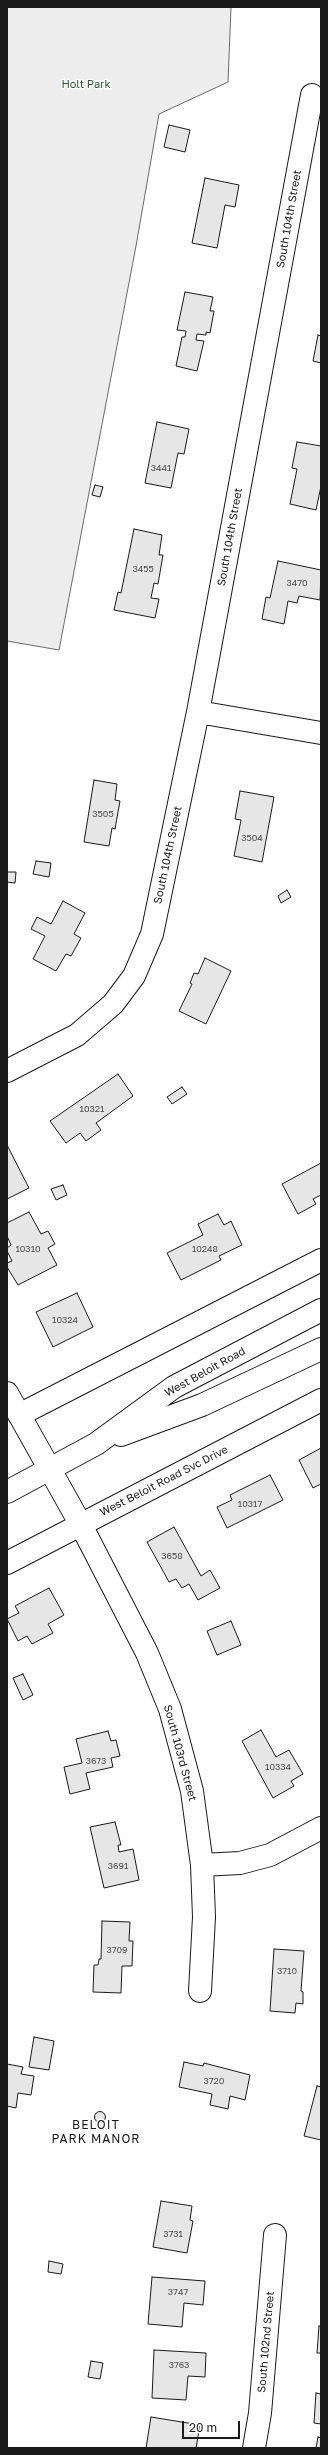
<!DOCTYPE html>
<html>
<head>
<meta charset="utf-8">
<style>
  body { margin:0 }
  #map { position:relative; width:328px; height:2455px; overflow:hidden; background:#fff; font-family:"Golos Text",sans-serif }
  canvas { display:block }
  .frame { position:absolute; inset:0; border:8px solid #1a1a1a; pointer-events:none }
  .scale { position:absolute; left:182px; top:2421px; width:58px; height:18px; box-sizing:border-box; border:2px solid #1a1a1a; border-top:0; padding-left:5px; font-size:12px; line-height:14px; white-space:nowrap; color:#1a1a1a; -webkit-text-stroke:3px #fff; paint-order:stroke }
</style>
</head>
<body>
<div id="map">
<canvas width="328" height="2455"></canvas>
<div class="frame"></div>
<div class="scale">20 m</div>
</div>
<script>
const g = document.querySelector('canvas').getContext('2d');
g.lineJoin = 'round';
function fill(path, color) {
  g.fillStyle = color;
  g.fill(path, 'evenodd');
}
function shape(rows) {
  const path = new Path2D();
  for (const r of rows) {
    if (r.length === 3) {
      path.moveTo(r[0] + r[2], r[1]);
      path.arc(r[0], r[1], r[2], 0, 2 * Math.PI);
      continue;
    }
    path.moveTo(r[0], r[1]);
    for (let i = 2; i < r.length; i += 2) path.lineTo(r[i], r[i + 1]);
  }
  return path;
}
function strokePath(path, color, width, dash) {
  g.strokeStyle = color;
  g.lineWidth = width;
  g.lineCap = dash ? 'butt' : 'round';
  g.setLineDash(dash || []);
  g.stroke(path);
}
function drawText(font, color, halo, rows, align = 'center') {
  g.font = font + ' "Golos Text",sans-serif';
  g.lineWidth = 3;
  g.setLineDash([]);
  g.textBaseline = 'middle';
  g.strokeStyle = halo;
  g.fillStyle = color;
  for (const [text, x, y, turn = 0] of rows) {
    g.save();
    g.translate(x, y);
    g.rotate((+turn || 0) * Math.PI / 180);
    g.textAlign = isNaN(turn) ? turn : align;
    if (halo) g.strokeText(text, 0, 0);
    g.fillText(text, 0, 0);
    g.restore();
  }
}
const built = shape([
  [7,7,231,7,228,82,159,114,136,246,59,650,7,641,7,7]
]);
fill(built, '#ededed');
strokePath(built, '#6a6a6a', 1);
const building = shape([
  [169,125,190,130,185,152,164,147,169,125],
  [205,178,239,185,235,207,225,205,217,248,192,243,205,178],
  [185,292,213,297,210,311,214,311,210,333,206,332,206,335,197,334,196,340,204,341,197,371,176,366,182,337,185,337,186,331,177,330,185,292],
  [318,335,321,336,321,363,313,361,318,335],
  [157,422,189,429,184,454,178,453,171,488,145,483,157,422],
  [297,442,321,446,321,486,316,510,290,504,297,469,292,468,297,442],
  [95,485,103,487,100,497,92,495,95,485],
  [134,529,162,535,159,555,163,555,158,584,154,583,151,598,159,599,155,618,114,610,118,592,121,593,134,529],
  [278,561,321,570,320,600,299,596,297,603,288,601,284,624,262,619,266,597,270,598,278,561],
  [94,780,117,784,115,800,120,801,115,829,112,828,109,846,84,842,94,780],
  [240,791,274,797,262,862,234,856,241,820,235,819,240,791],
  [36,861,51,863,49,877,33,874,36,861],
  [7,872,16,872,15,883,7,882,7,872],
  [287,890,291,897,281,903,278,896,287,890],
  [63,901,85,913,74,934,81,938,71,956,66,954,56,971,33,959,45,936,31,929,37,917,51,924,63,901],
  [205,958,231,971,206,1024,179,1011,192,984,190,983,194,973,198,974,205,958],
  [118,1074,133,1096,96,1123,101,1130,86,1141,80,1133,66,1143,50,1121,118,1074],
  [182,1087,187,1094,172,1104,167,1097,182,1087],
  [7,1145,29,1188,7,1199,7,1145],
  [321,1163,321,1195,313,1199,316,1204,298,1214,282,1184,321,1163],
  [63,1185,67,1195,56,1200,51,1189,63,1185],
  [29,1212,41,1234,48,1231,55,1244,48,1248,57,1265,18,1285,7,1267,7,1263,12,1261,7,1251,7,1248,11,1245,7,1236,7,1223,29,1212],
  [218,1214,224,1225,231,1221,242,1245,219,1256,221,1260,181,1280,167,1253,203,1235,198,1224,218,1214],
  [77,1293,93,1327,53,1347,36,1312,77,1293],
  [321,1448,321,1484,313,1488,299,1460,321,1448],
  [270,1475,283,1500,227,1528,217,1507,232,1500,230,1495,270,1475],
  [174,1527,201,1576,210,1570,220,1588,198,1600,189,1584,182,1588,176,1579,169,1582,147,1542,174,1527],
  [49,1588,64,1615,48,1624,53,1633,32,1644,27,1636,18,1641,7,1619,19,1613,15,1606,49,1588],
  [231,1621,241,1645,217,1655,207,1631,231,1621],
  [23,1674,33,1695,23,1700,13,1678,23,1674],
  [261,1730,276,1757,289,1750,303,1774,291,1781,294,1786,273,1798,242,1741,261,1730],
  [108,1731,111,1741,116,1740,120,1756,111,1758,113,1767,86,1773,90,1789,70,1794,64,1767,82,1763,76,1739,108,1731],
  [115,1822,121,1845,118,1845,119,1852,133,1849,139,1880,104,1888,90,1827,115,1822],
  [102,1921,130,1922,129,1941,133,1941,132,1966,122,1966,121,1993,93,1992,94,1965,98,1965,99,1959,101,1959,102,1921],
  [274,1949,304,1951,301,1991,303,1992,303,2004,296,2003,295,2013,270,2011,274,1949],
  [34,2037,54,2041,49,2070,29,2067,34,2037],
  [184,2062,203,2066,204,2063,250,2075,245,2100,230,2096,228,2109,210,2105,212,2094,179,2087,184,2062],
  [7,2064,23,2067,21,2074,34,2076,31,2095,18,2093,16,2108,7,2106,7,2064],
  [317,2086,321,2087,321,2140,304,2136,317,2086],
  [100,2117,5.5],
  [161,2201,192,2206,190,2220,193,2221,187,2253,153,2247,161,2201],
  [49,2261,63,2264,61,2274,48,2272,49,2261],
  [152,2277,205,2281,203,2305,184,2303,182,2327,148,2324,152,2277],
  [319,2326,321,2326,321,2353,317,2353,319,2326],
  [154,2350,206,2353,205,2377,188,2376,186,2400,152,2398,154,2350],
  [91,2361,103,2363,100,2379,88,2377,91,2361],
  [316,2393,321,2394,321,2424,314,2423,316,2393],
  [151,2417,200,2425,196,2448,146,2448,151,2417],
  [318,2437,321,2438,321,2448,316,2448,318,2437]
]);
fill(building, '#e6e6e6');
strokePath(building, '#1a1a1a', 1);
const minor = shape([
  [198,712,321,733],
  [7,1071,77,1035,113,1004,134,976,152,934,198,712,312,95],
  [7,1393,81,1525,147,1653,170,1709,192,1791,202,1865,204,1917,200,1991],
  [19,1415,321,1260],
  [7,1563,321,1400],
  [202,1865,240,1863,270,1855,321,1828],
  [254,2448,260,2413,275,2235]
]);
const major = shape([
  [121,1435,202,1405,321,1349],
  [7,1492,96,1444,174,1387,321,1310]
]);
strokePath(minor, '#1a1a1a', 24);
strokePath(major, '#1a1a1a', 24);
strokePath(minor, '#fff', 22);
strokePath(major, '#fff', 22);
drawText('9px', '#4d4d4d', null, [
  ["3441",161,468],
  ["3455",143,569],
  ["3470",297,583],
  ["3505",103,814],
  ["3504",252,838],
  ["10321",92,1109],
  ["10310",28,1249],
  ["10248",205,1249],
  ["10324",65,1320],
  ["10317",250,1504],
  ["3658",172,1556],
  ["3673",96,1761],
  ["10334",278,1767],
  ["3691",118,1866],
  ["3709",117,1950],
  ["3710",287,1971],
  ["3720",214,2081],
  ["3731",173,2234],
  ["3747",178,2292],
  ["3763",179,2365]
]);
drawText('11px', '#2b5a34', '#fff', [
  ["Holt Park",86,85]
]);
drawText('11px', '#1a1a1a', '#fff', [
  ["South 104th Street",289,219,-80],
  ["South 104th Street",230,537,-80],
  ["South 104th Street",168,855,-78],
  ["West Beloit Road",205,1372,-29],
  ["West Beloit Road Svc Drive",164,1481,-27],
  ["South 103rd Street",180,1753,75],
  ["South 102nd Street",266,2342,-85]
]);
g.letterSpacing = '1px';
drawText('12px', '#1a1a1a', '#fff', [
  ["BELOIT",96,2125],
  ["PARK MANOR",96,2139]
]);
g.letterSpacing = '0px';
</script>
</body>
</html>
